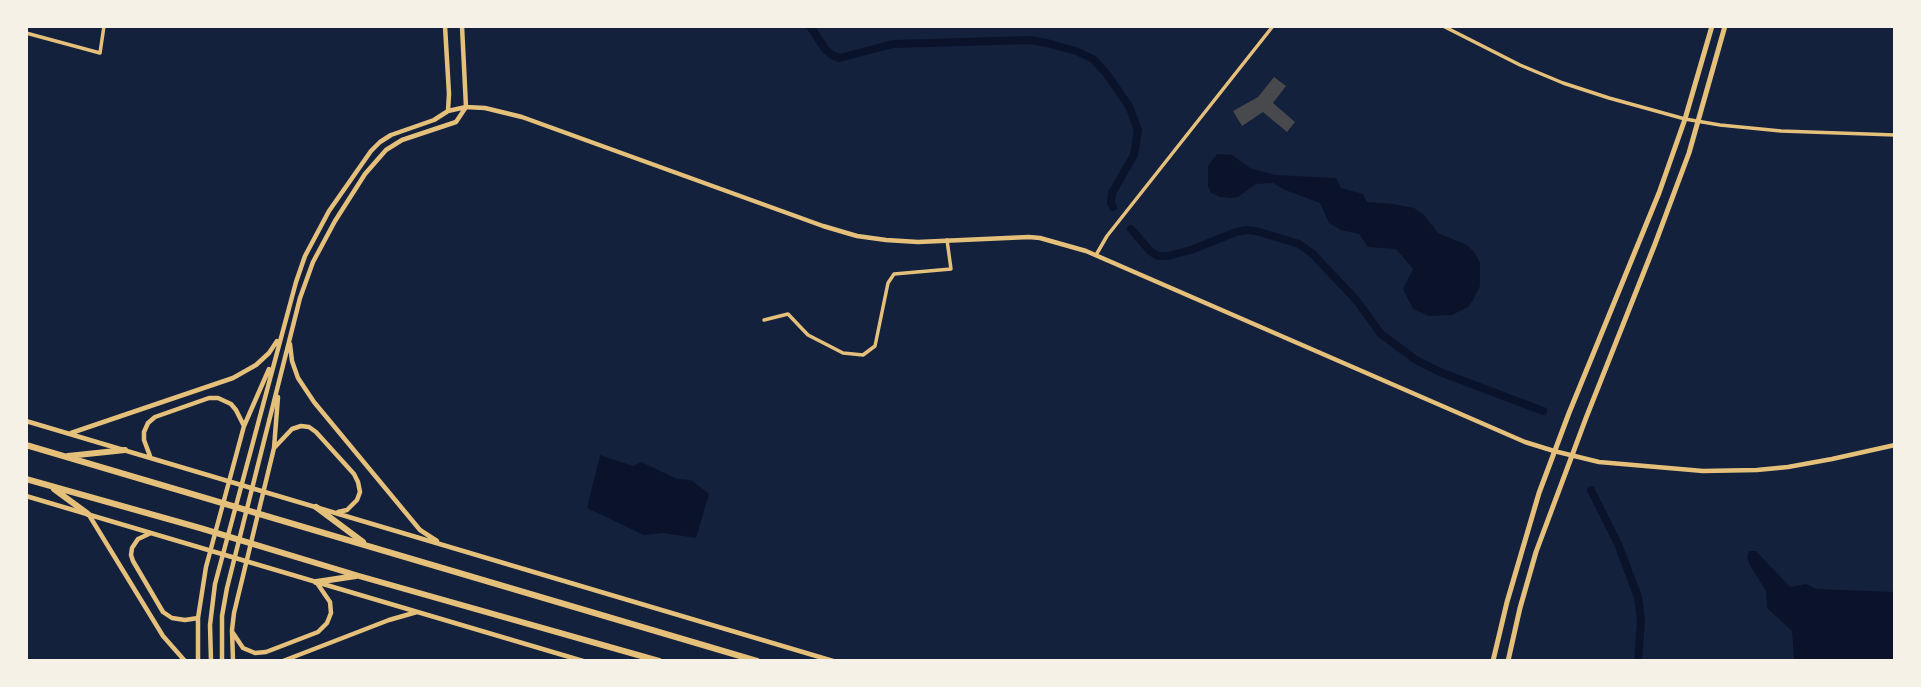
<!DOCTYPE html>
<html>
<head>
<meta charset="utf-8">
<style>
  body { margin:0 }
  #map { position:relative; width:1921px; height:687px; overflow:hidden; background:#14213d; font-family:Poppins,sans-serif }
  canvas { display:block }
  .frame { position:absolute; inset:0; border:28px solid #f6f1e7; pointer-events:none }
</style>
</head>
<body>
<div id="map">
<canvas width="1921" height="687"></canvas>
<div class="frame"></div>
</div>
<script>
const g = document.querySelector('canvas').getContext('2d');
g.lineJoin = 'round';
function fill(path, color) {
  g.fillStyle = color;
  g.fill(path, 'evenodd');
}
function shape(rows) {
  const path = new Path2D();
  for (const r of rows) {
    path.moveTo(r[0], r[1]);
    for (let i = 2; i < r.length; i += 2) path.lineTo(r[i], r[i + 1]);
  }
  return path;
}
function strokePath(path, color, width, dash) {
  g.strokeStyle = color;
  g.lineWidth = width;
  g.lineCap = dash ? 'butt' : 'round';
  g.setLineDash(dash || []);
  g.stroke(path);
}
fill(shape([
  [1217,154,1232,155,1250,168,1275,175,1336,178,1341,188,1363,194,1367,202,1393,204,1414,208,1423,214,1438,233,1467,245,1475,253,1480,263,1480,286,1473,300,1468,307,1452,315,1429,316,1413,309,1403,289,1413,269,1396,249,1368,247,1359,234,1341,230,1329,223,1320,203,1285,190,1273,183,1256,184,1238,197,1231,198,1220,197,1211,193,1208,186,1208,166],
  [600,455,633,466,641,462,677,479,691,480,709,494,696,538,663,533,644,535,587,508],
  [1749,551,1756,551,1790,587,1806,584,1816,589,1895,592,1895,661,1796,661,1794,658,1792,631,1767,608,1766,591,1751,567,1747,558]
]), '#0b132b');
strokePath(shape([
  [810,26,825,49,832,55,839,58,893,44,1030,40,1047,43,1076,51,1093,59,1106,73,1129,106,1138,130,1134,155,1112,193,1111,203,1113,207],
  [1131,229,1150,251,1158,256,1168,256,1191,250,1236,232,1246,230,1256,231,1299,244,1313,254,1357,301,1381,334,1416,360,1440,372,1543,411],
  [1591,490,1618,544,1638,597,1641,620,1638,661]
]), '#0b132b', 8);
fill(shape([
  [1274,77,1286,86,1273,103,1295,122,1287,132,1263,112,1242,126,1233,111,1258,97]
]), '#48494c');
strokePath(shape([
  [1443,26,1520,65,1563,83,1609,98,1685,119,1720,125,1781,131,1895,135],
  [26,33,100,53,104,26],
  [1096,255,1107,236,1273,26],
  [764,320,788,314,808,335,843,353,863,355,875,346,888,283,894,274,951,269,947,240]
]), '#e5c07b', 3.5);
strokePath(shape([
  [448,111,466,107,485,108,522,117,823,226,857,236,886,240,918,242,1029,237,1040,238,1086,251,1525,442,1554,451,1599,462,1703,471,1757,470,1788,467,1832,459,1895,445],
  [290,344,292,361,298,378,314,402,420,530,437,541],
  [26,421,833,661],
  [71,433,233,378,256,365,269,353,277,341],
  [275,447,292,429,301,426,309,427,316,432,354,474,358,482,360,492,357,500,347,510,338,512],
  [150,456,144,440,144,432,148,423,155,417,209,398,218,398,231,404,236,410,244,426],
  [26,496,583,661],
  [89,515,163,636,185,661],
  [151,533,138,539,132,548,131,555,133,561,163,612,172,618,185,620,198,618],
  [233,633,243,648,255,653,266,652,318,632,327,623,331,613,330,602,317,583],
  [198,661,198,618,206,567,244,426,269,369],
  [211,661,210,625,215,584,296,282,305,256,329,211,371,151,380,142,391,135,434,120,448,111,449,94,445,26],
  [222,661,222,616,227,588,300,298,313,262,335,221,365,174,386,150,402,140,456,122,466,107,462,26],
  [233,661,232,630,234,613,274,448,278,397],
  [283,661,389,620,417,612]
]), '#e5c07b', 4.5);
strokePath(shape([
  [1493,661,1507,602,1539,493,1569,413,1659,193,1685,119,1712,26],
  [1508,661,1520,608,1536,552,1586,418,1655,244,1689,153,1725,26]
]), '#e5c07b', 5);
strokePath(shape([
  [26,445,757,661],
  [68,456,125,450],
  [26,479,200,528,359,576,659,661],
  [54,489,88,514],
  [316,507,363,542],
  [316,582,356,576]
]), '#e5c07b', 6);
</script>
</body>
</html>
